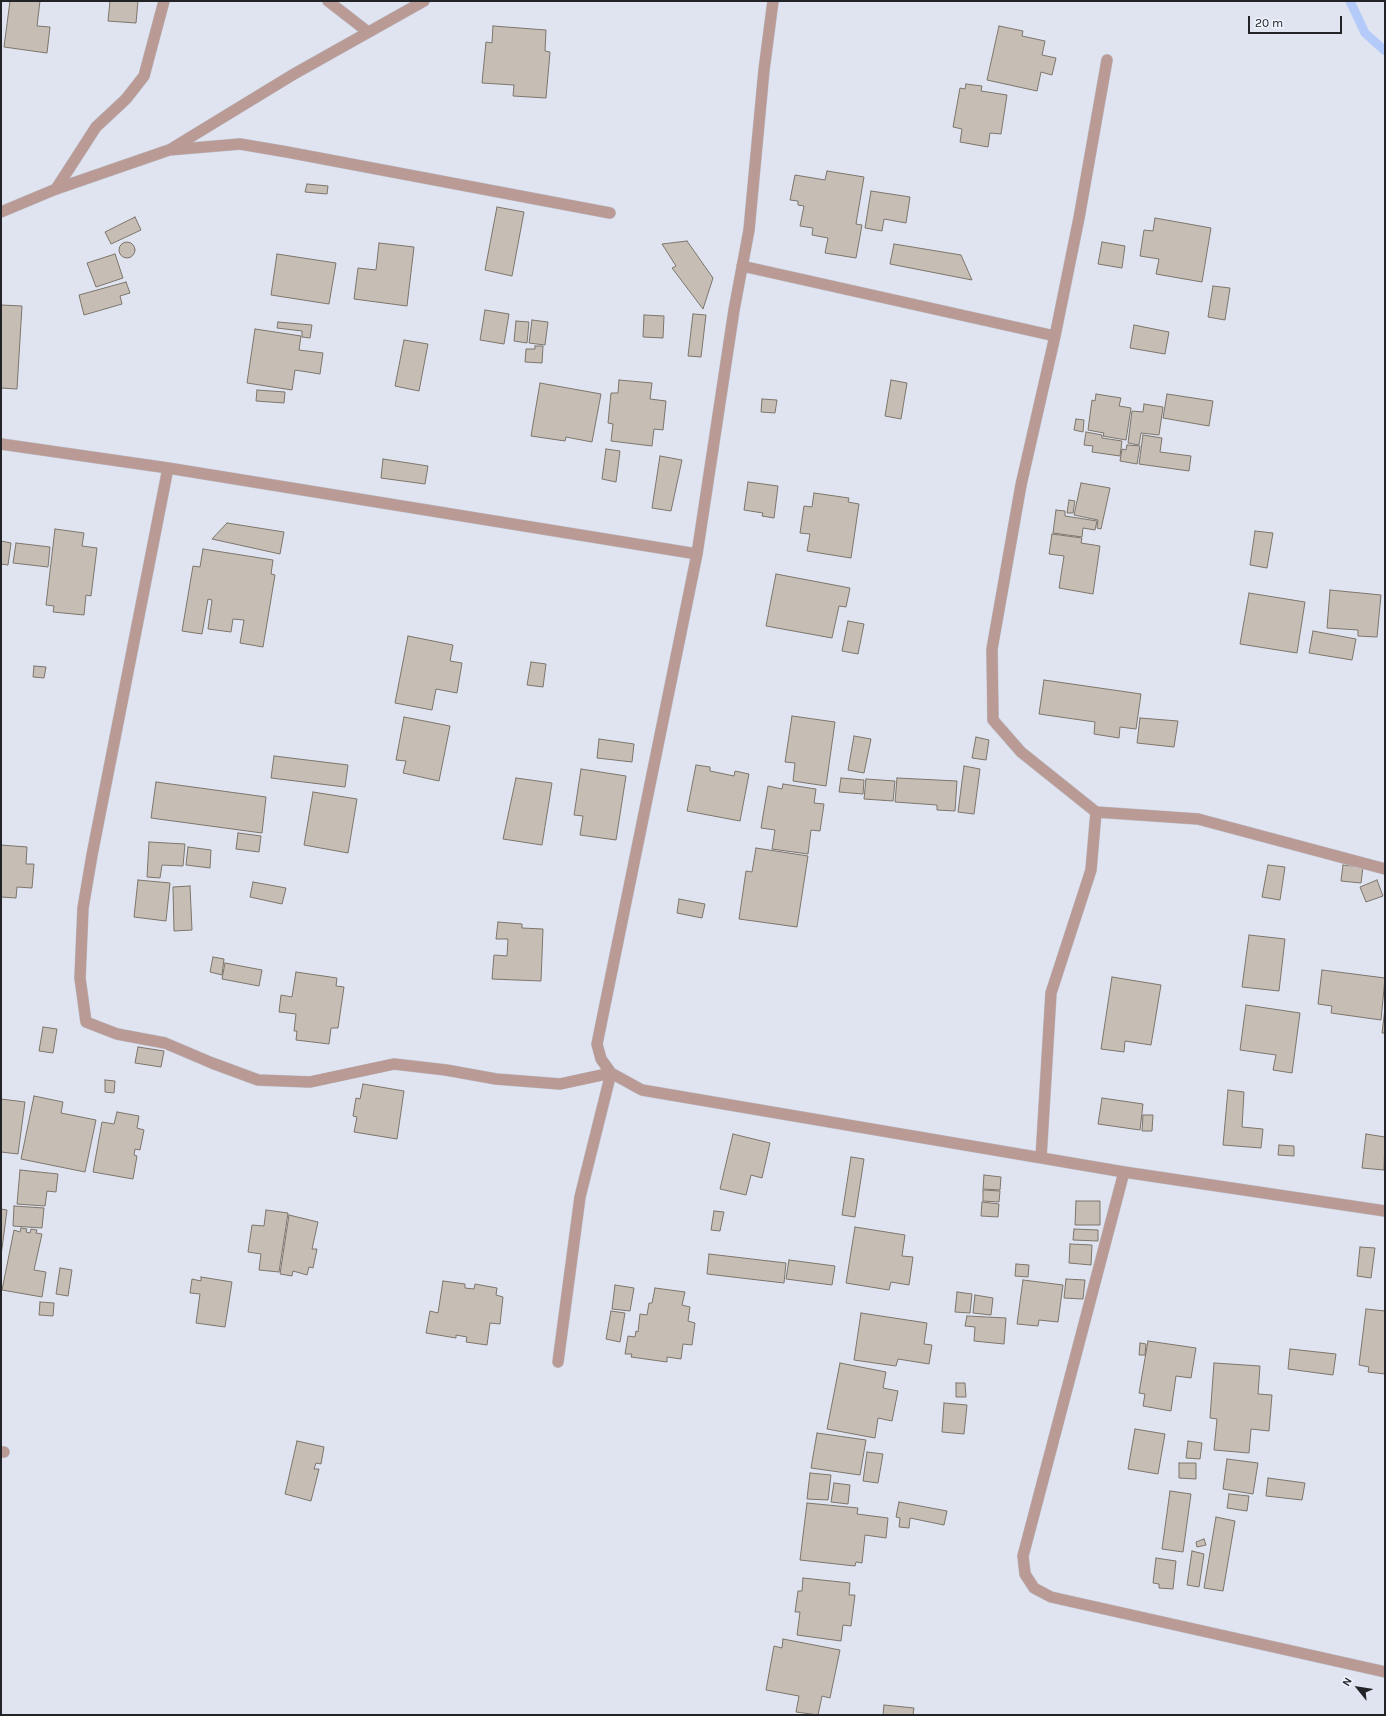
<!DOCTYPE html>
<html>
<head>
<meta charset="utf-8">
<style>
  body { margin:0 }
  #map { position:relative; width:1386px; height:1716px; overflow:hidden; background:#e0e4f0; font-family:Karla,sans-serif }
  canvas { display:block }
  .frame { position:absolute; inset:0; border:2px solid #212327; pointer-events:none }
  .north { position:absolute; left:1338px; top:1668px; width:40px; height:40px; -webkit-text-stroke:3px #edf2fd; paint-order:stroke; rotate:300deg; font-size:11px; font-weight:700; line-height:16px; text-align:center; color:#212327 }
  .north::after { content:''; display:block; margin:auto; width:14px; height:18px; background:#212327; clip-path:polygon(50% 0,100% 100%,50% 72%,0 100%) }
  .scale { position:absolute; left:1248px; top:16px; width:94px; height:18px; box-sizing:border-box; border:2px solid #212327; border-top:0; padding-left:5px; font-size:12px; line-height:14px; white-space:nowrap; color:#212327; -webkit-text-stroke:3px #edf2fd; paint-order:stroke }
</style>
</head>
<body>
<div id="map">
<canvas width="1386" height="1716"></canvas>
<div class="frame"></div>
<div class="north">N</div>
<div class="scale">20 m</div>
</div>
<script>
const g = document.querySelector('canvas').getContext('2d');
g.lineJoin = 'round';
function shape(rows) {
  const path = new Path2D();
  for (const r of rows) {
    if (r.length === 3) {
      path.moveTo(r[0] + r[2], r[1]);
      path.arc(r[0], r[1], r[2], 0, 2 * Math.PI);
      continue;
    }
    path.moveTo(r[0], r[1]);
    for (let i = 2; i < r.length; i += 2) path.lineTo(r[i], r[i + 1]);
  }
  return path;
}
function strokePath(path, color, width, dash) {
  g.strokeStyle = color;
  g.lineWidth = width;
  g.lineCap = dash ? 'butt' : 'round';
  g.setLineDash(dash || []);
  g.stroke(path);
}
function fill(path, color) {
  g.fillStyle = color;
  g.fill(path, 'evenodd');
}
strokePath(shape([
  [1350,1,1365,33,1385,51]
]), '#b4cbfa', 9);
const building = shape([
  [10,1,40,1,37,26,50,27,47,53,4,47,10,1],
  [110,1,138,1,136,23,108,21,110,1],
  [493,26,546,30,545,51,550,52,546,98,513,96,514,85,482,83,486,42,492,43,493,26],
  [999,26,1023,31,1022,36,1045,41,1042,55,1056,58,1052,75,1041,72,1037,91,987,80,999,26],
  [966,84,982,86,981,91,1007,95,1001,134,990,133,988,147,960,142,962,129,953,127,960,88,965,89,966,84],
  [827,171,864,177,856,224,862,225,856,258,825,253,828,238,812,235,813,228,800,226,804,206,798,205,798,201,790,200,795,175,825,180,827,171],
  [307,184,328,186,327,194,305,192,307,184],
  [871,191,910,197,906,223,884,219,882,231,865,228,871,191],
  [497,207,524,212,512,276,485,270,497,207],
  [135,217,141,230,111,244,105,232,135,217],
  [1155,218,1211,228,1202,282,1156,274,1159,259,1140,256,1144,230,1153,231,1155,218],
  [687,241,713,278,703,309,672,268,676,266,662,244,687,241],
  [1102,242,1125,246,1122,268,1098,264,1102,242],
  [127,250,8],
  [379,243,414,247,407,306,354,299,358,268,376,270,379,243],
  [894,244,961,255,972,280,890,264,894,244],
  [115,254,123,278,96,287,87,263,115,254],
  [277,254,336,263,329,304,271,295,277,254],
  [126,282,130,293,120,296,122,304,84,315,79,295,126,282],
  [1213,286,1230,288,1225,320,1208,317,1213,286],
  [1,305,22,306,17,389,1,388,1,305],
  [485,310,509,314,504,344,480,340,485,310],
  [693,314,706,315,701,357,688,356,693,314],
  [644,315,664,316,663,338,643,337,644,315],
  [532,320,548,322,545,345,529,343,532,320],
  [516,321,529,322,527,343,514,341,516,321],
  [278,322,312,325,310,338,302,337,302,331,277,328,278,322],
  [1134,325,1169,332,1165,354,1130,348,1134,325],
  [255,329,301,336,299,350,323,353,320,374,295,370,292,390,247,383,255,329],
  [404,340,428,344,419,391,395,386,404,340],
  [535,346,543,346,542,363,525,362,526,349,535,349,535,346],
  [619,380,652,383,650,399,666,401,663,430,654,429,652,446,611,441,613,424,608,423,611,393,618,393,619,380],
  [891,380,907,383,901,419,885,416,891,380],
  [540,383,601,394,592,442,566,437,565,441,531,436,540,383],
  [257,390,285,392,284,403,256,401,257,390],
  [1096,394,1121,398,1119,406,1131,408,1126,440,1103,436,1104,433,1088,430,1092,400,1095,401,1096,394],
  [1167,394,1213,401,1209,426,1163,418,1167,394],
  [762,399,777,400,775,413,761,412,762,399],
  [1144,404,1163,407,1159,435,1141,433,1139,445,1128,443,1132,411,1143,412,1144,404],
  [1076,419,1084,420,1083,432,1074,430,1076,419],
  [1086,432,1102,435,1102,438,1122,441,1120,456,1092,452,1093,446,1084,445,1086,432],
  [1143,435,1162,438,1160,452,1191,456,1189,471,1139,464,1143,435],
  [1127,445,1140,446,1137,464,1120,461,1122,449,1126,450,1127,445],
  [606,449,620,451,616,482,602,479,606,449],
  [660,456,682,460,671,511,652,508,660,456],
  [383,459,428,466,425,484,381,478,383,459],
  [748,482,778,486,774,518,762,516,763,513,744,510,748,482],
  [1081,483,1110,488,1101,529,1097,528,1098,520,1074,515,1081,483],
  [814,493,849,498,848,502,859,504,851,558,807,551,810,534,800,533,804,506,812,507,814,493],
  [1069,500,1075,501,1073,513,1067,513,1069,500],
  [1056,510,1065,511,1065,516,1097,521,1095,530,1083,528,1082,537,1053,533,1056,510],
  [227,523,284,532,280,554,212,539,227,523],
  [55,529,84,533,82,546,97,548,91,596,86,595,84,615,53,612,54,606,46,605,55,529],
  [1255,531,1273,533,1267,568,1250,565,1255,531],
  [1052,534,1082,538,1081,543,1100,546,1093,594,1059,588,1064,556,1049,554,1052,534],
  [1,541,11,543,8,565,1,564,1,541],
  [16,543,50,547,48,567,13,563,16,543],
  [203,549,273,560,271,574,275,575,263,647,240,643,244,620,233,619,231,632,208,629,212,600,208,599,202,634,182,631,193,566,200,567,203,549],
  [776,574,850,588,846,607,839,606,832,638,766,626,776,574],
  [1330,590,1381,595,1377,637,1358,636,1358,630,1327,628,1330,590],
  [1249,593,1305,602,1297,653,1240,644,1249,593],
  [848,621,864,624,858,654,842,651,848,621],
  [1313,631,1356,639,1352,660,1309,653,1313,631],
  [408,636,453,645,450,661,462,663,457,693,436,689,432,710,395,703,408,636],
  [531,662,546,664,543,687,527,685,531,662],
  [34,666,46,667,44,678,33,677,34,666],
  [1044,680,1141,694,1136,729,1120,727,1119,738,1094,734,1095,722,1039,714,1044,680],
  [792,716,835,722,826,786,793,781,795,763,785,762,792,716],
  [404,717,450,726,439,781,403,773,406,761,396,760,404,717],
  [1140,718,1178,721,1174,747,1137,743,1140,718],
  [854,736,871,739,864,773,848,770,854,736],
  [976,737,989,740,986,760,972,758,976,737],
  [599,739,634,744,632,762,597,758,599,739],
  [274,756,348,765,345,787,271,778,274,756],
  [696,765,710,767,710,771,734,776,735,771,749,774,740,821,687,811,696,765],
  [964,766,980,769,974,814,958,812,964,766],
  [581,769,626,776,616,840,580,835,583,816,574,815,581,769],
  [516,778,552,783,542,845,503,839,516,778],
  [841,778,864,780,863,794,839,792,841,778],
  [897,778,957,781,955,811,937,810,937,805,895,802,897,778],
  [866,779,895,781,893,801,864,799,866,779],
  [156,782,266,797,262,833,151,818,156,782],
  [783,784,816,789,814,803,824,804,820,831,811,830,808,854,772,849,775,830,761,828,768,786,782,789,783,784],
  [313,792,357,799,348,853,304,845,313,792],
  [238,833,261,836,259,852,236,849,238,833],
  [149,842,185,844,183,866,162,865,160,878,147,877,149,842],
  [1,845,27,847,26,864,34,864,32,888,17,887,16,898,1,897,1,845],
  [188,847,211,850,210,868,186,865,188,847],
  [756,848,808,856,797,927,739,919,746,871,752,872,756,848],
  [1268,865,1285,867,1280,900,1262,897,1268,865],
  [1343,865,1363,867,1361,883,1341,881,1343,865],
  [138,880,170,883,166,921,134,917,138,880],
  [1377,880,1383,896,1366,902,1360,887,1377,880],
  [253,882,286,888,282,904,250,897,253,882],
  [190,886,192,930,174,931,173,887,190,886],
  [679,899,705,904,702,918,677,913,679,899],
  [498,922,522,924,522,928,543,929,541,981,492,979,494,955,507,956,508,939,496,939,498,922],
  [1249,935,1285,939,1279,991,1242,987,1249,935],
  [213,957,224,959,222,975,210,972,213,957],
  [225,963,262,970,259,986,222,979,225,963],
  [1322,970,1385,978,1381,1020,1331,1013,1332,1006,1318,1004,1322,970],
  [296,972,337,978,336,986,344,987,338,1028,331,1028,329,1044,296,1040,297,1031,294,1031,296,1014,279,1012,281,995,292,997,296,972],
  [1112,977,1161,985,1151,1045,1125,1041,1124,1052,1101,1049,1112,977],
  [1246,1005,1300,1013,1292,1073,1273,1070,1276,1055,1240,1050,1246,1005],
  [1385,1008,1385,1033,1382,1033,1385,1008],
  [43,1027,57,1029,53,1053,39,1051,43,1027],
  [138,1047,164,1051,161,1067,135,1063,138,1047],
  [105,1080,115,1081,114,1093,105,1092,105,1080],
  [363,1084,404,1091,397,1139,354,1132,357,1117,353,1116,356,1098,360,1099,363,1084],
  [1228,1090,1244,1092,1242,1127,1263,1129,1261,1148,1223,1145,1228,1090],
  [34,1096,63,1102,61,1113,96,1120,85,1172,21,1159,34,1096],
  [1102,1098,1143,1104,1140,1130,1098,1124,1102,1098],
  [1,1099,25,1102,18,1154,1,1152,1,1099],
  [117,1112,139,1116,137,1128,144,1130,140,1150,135,1149,134,1155,137,1156,133,1179,93,1172,102,1122,114,1124,117,1112],
  [1143,1115,1153,1115,1152,1131,1142,1131,1143,1115],
  [733,1134,770,1143,762,1178,751,1175,746,1195,720,1189,733,1134],
  [1366,1134,1385,1137,1384,1170,1362,1168,1366,1134],
  [1279,1145,1294,1146,1294,1156,1278,1155,1279,1145],
  [851,1157,864,1159,855,1217,842,1215,851,1157],
  [20,1170,58,1174,56,1192,47,1191,45,1206,17,1204,20,1170],
  [984,1175,1001,1177,1000,1190,983,1189,984,1175],
  [983,1190,1000,1191,999,1202,983,1201,983,1190],
  [1076,1201,1100,1201,1100,1225,1075,1225,1076,1201],
  [982,1202,999,1204,998,1217,981,1216,982,1202],
  [14,1206,44,1208,42,1228,13,1226,14,1206],
  [1,1209,7,1210,1,1256,1,1209],
  [266,1210,288,1213,279,1272,259,1270,261,1254,248,1252,252,1225,264,1226,266,1210],
  [714,1211,724,1212,720,1231,711,1230,714,1211],
  [289,1215,318,1222,312,1249,317,1249,313,1268,309,1267,307,1275,293,1271,292,1276,280,1274,289,1215],
  [855,1227,905,1235,902,1256,913,1257,909,1285,891,1282,889,1290,846,1283,855,1227],
  [21,1228,27,1229,26,1232,30,1233,31,1229,37,1230,36,1233,42,1234,34,1270,46,1272,42,1297,2,1290,14,1230,20,1232,21,1228],
  [1074,1229,1098,1230,1098,1241,1073,1240,1074,1229],
  [1070,1244,1092,1245,1091,1265,1069,1263,1070,1244],
  [1360,1247,1375,1248,1371,1278,1357,1276,1360,1247],
  [709,1254,786,1263,784,1283,707,1274,709,1254],
  [789,1260,835,1266,832,1285,786,1279,789,1260],
  [1016,1264,1029,1265,1028,1277,1015,1276,1016,1264],
  [60,1268,72,1270,68,1296,56,1294,60,1268],
  [201,1277,232,1282,225,1327,196,1323,200,1294,190,1293,192,1279,201,1281,201,1277],
  [1066,1279,1085,1280,1083,1299,1064,1298,1066,1279],
  [1023,1280,1063,1285,1058,1322,1039,1320,1038,1326,1017,1324,1023,1280],
  [443,1281,465,1284,465,1288,474,1289,475,1284,497,1288,496,1295,503,1297,500,1324,490,1323,487,1345,466,1342,467,1337,456,1335,456,1338,426,1333,430,1311,438,1313,443,1281],
  [615,1285,634,1288,630,1311,612,1309,615,1285],
  [655,1288,685,1292,682,1305,690,1307,688,1321,695,1323,692,1345,683,1344,681,1359,667,1357,667,1362,631,1357,632,1354,625,1354,628,1336,635,1337,636,1331,638,1332,640,1314,647,1315,649,1303,652,1303,655,1288],
  [957,1292,972,1294,970,1313,955,1312,957,1292],
  [975,1295,993,1298,991,1315,973,1313,975,1295],
  [40,1302,54,1303,53,1316,39,1315,40,1302],
  [1366,1309,1385,1311,1385,1374,1368,1372,1369,1367,1359,1365,1366,1309],
  [611,1311,625,1313,620,1342,606,1339,611,1311],
  [861,1313,927,1323,924,1344,932,1345,929,1364,898,1359,896,1366,854,1360,861,1313],
  [967,1316,1006,1318,1004,1344,974,1341,975,1327,965,1326,967,1316],
  [1148,1341,1196,1348,1191,1378,1176,1376,1171,1411,1143,1406,1145,1394,1139,1393,1148,1341],
  [1140,1343,1146,1344,1145,1355,1139,1355,1140,1343],
  [1290,1349,1336,1354,1333,1375,1288,1369,1290,1349],
  [840,1363,886,1372,883,1388,898,1391,892,1421,878,1418,875,1438,827,1429,840,1363],
  [1214,1363,1260,1366,1258,1394,1272,1395,1269,1431,1251,1429,1249,1453,1214,1450,1217,1419,1210,1418,1214,1363],
  [956,1383,965,1383,966,1397,956,1397,956,1383],
  [944,1403,967,1405,964,1434,942,1432,944,1403],
  [1135,1429,1165,1434,1158,1474,1128,1469,1135,1429],
  [817,1433,866,1440,860,1475,811,1468,817,1433],
  [297,1441,324,1447,321,1464,316,1463,314,1469,319,1469,311,1501,285,1494,297,1441],
  [1188,1441,1202,1443,1200,1459,1186,1458,1188,1441],
  [867,1452,883,1454,878,1483,863,1481,867,1452],
  [1227,1459,1258,1463,1253,1494,1223,1489,1227,1459],
  [1179,1463,1196,1463,1196,1479,1179,1478,1179,1463],
  [810,1473,831,1475,828,1500,807,1499,810,1473],
  [1268,1478,1305,1483,1302,1500,1266,1496,1268,1478],
  [834,1483,850,1485,848,1504,831,1502,834,1483],
  [1170,1491,1191,1494,1183,1552,1162,1549,1170,1491],
  [1229,1494,1249,1496,1247,1511,1227,1508,1229,1494],
  [899,1502,947,1511,944,1525,910,1518,909,1528,899,1527,900,1518,896,1517,899,1502],
  [807,1503,858,1508,857,1514,888,1518,886,1538,865,1535,862,1563,856,1562,855,1566,800,1560,807,1503],
  [1216,1517,1235,1521,1223,1591,1204,1588,1216,1517],
  [1204,1539,1206,1545,1197,1547,1196,1542,1204,1539],
  [1192,1551,1204,1554,1199,1587,1187,1585,1192,1551],
  [1156,1558,1176,1561,1173,1589,1159,1588,1159,1584,1153,1583,1156,1558],
  [803,1578,850,1583,849,1595,855,1595,851,1626,843,1625,841,1641,797,1635,800,1612,795,1612,798,1591,802,1591,803,1578],
  [783,1639,840,1650,830,1698,822,1696,818,1715,796,1712,799,1696,766,1690,774,1646,782,1648,783,1639],
  [884,1705,914,1708,913,1715,883,1715,884,1705]
]);
fill(building, '#c6beb4');
strokePath(building, '#7c756c', 1);
const service = shape([
  [328,1,368,32],
  [56,189,96,127,126,99,144,76,164,1],
  [558,1362,580,1197,611,1073]
]);
const minor = shape([
  [773,1,764,70,749,230,734,310,697,554,597,1044,601,1059,611,1073,642,1090,1124,1172,1385,1211],
  [171,149,294,74,424,1],
  [1,212,56,189,169,150,240,144,287,152,610,213],
  [742,266,1055,336],
  [1,444,168,468,697,554],
  [168,468,92,855,83,908,80,978,86,1022,117,1034,165,1043,212,1063,258,1080,310,1082,394,1064,446,1070,496,1079,560,1084,611,1073],
  [1096,812,1198,819,1385,869],
  [1041,1158,1051,993,1091,870,1096,812,1021,752,993,720,992,649,1021,485,1055,336,1079,218,1107,60],
  [1124,1172,1023,1556,1025,1574,1034,1588,1051,1597,1385,1672],
  [1,1452,4,1452]
]);
strokePath(service, '#bec1cc', 12);
strokePath(minor, '#bec1cc', 12);
strokePath(service, '#ba9a94', 11);
strokePath(minor, '#ba9a94', 11);
</script>
</body>
</html>
